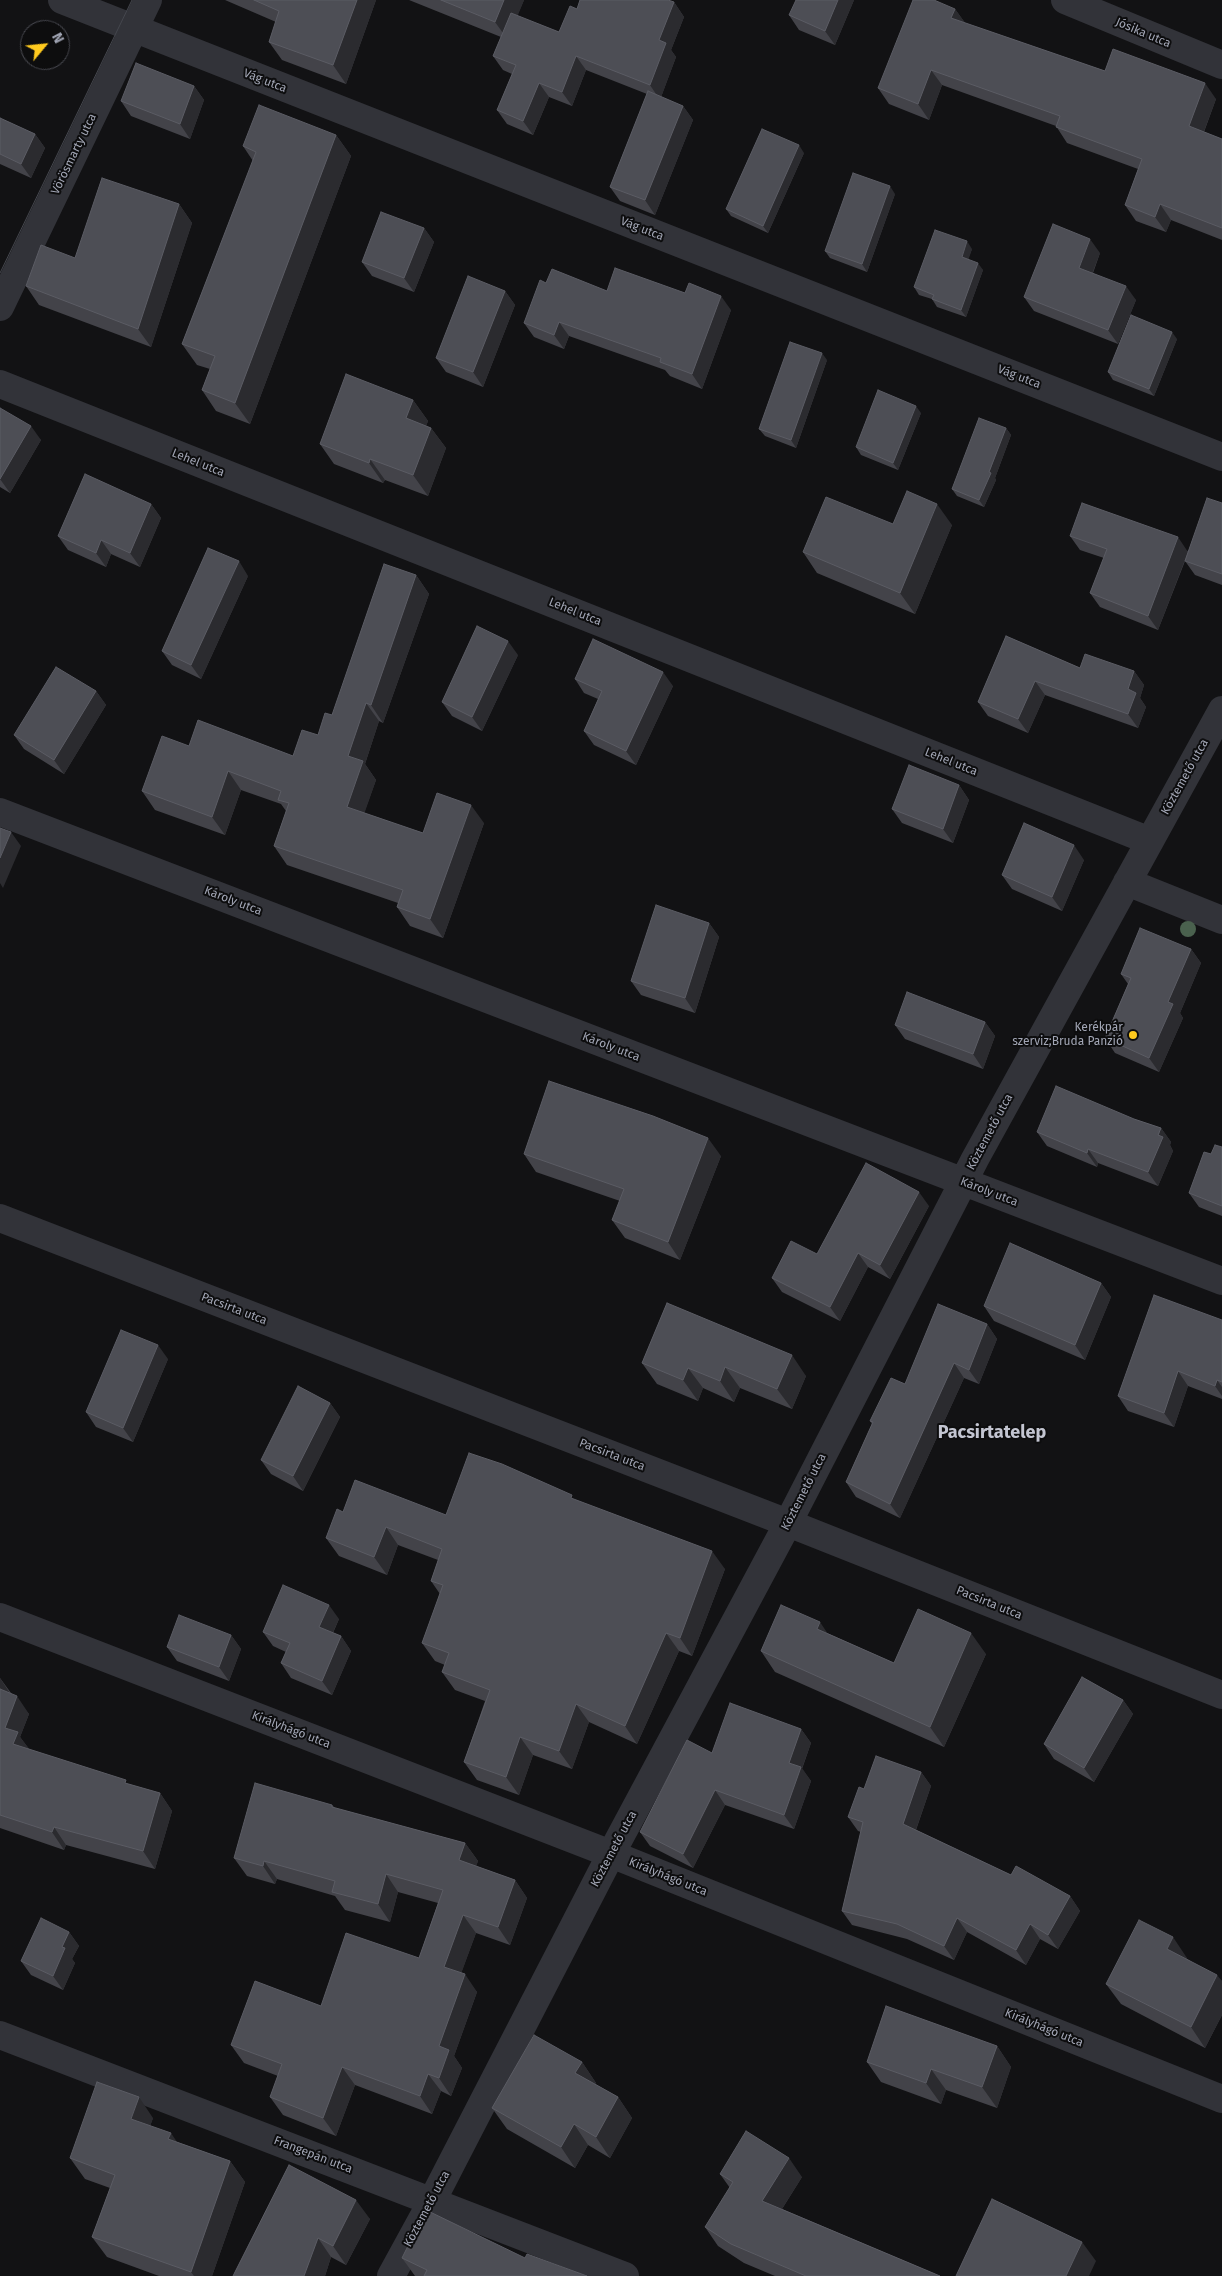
<!DOCTYPE html>
<html>
<head>
<meta charset="utf-8">
<style>
  body { margin:0 }
  #map { position:relative; width:1222px; height:2276px; overflow:hidden; background:#121214; font-family:"Fira Sans",sans-serif }
  canvas { display:block }
  .north { position:absolute; left:20px; top:20px; width:50px; height:50px; box-sizing:border-box; background:#0d0d0e; border:1px solid #494a51; border-radius:50%; rotate:62deg; font-size:14px; font-weight:700; line-height:20px; text-align:center; color:#a2a6b5 }
  .north::after { content:''; display:block; margin:auto; width:18px; height:22px; background:#ffca1e; clip-path:polygon(50% 0,100% 100%,50% 72%,0 100%) }
</style>
</head>
<body>
<div id="map">
<canvas width="1222" height="2276"></canvas>
<div class="north">N</div>
</div>
<script>
const g = document.querySelector('canvas').getContext('2d');
g.lineJoin = 'round';
function shape(rows) {
  const path = new Path2D();
  for (const r of rows) {
    path.moveTo(r[0], r[1]);
    for (let i = 2; i < r.length; i += 2) path.lineTo(r[i], r[i + 1]);
  }
  return path;
}
function strokePath(path, color, width, dash) {
  g.strokeStyle = color;
  g.lineWidth = width;
  g.lineCap = dash ? 'butt' : 'round';
  g.setLineDash(dash || []);
  g.stroke(path);
}
function fill(path, color) {
  g.fillStyle = color;
  g.fill(path, 'evenodd');
}
function drawText(font, color, halo, rows, align = 'center') {
  g.font = font + ' "Fira Sans",sans-serif';
  g.lineWidth = 4;
  g.setLineDash([]);
  g.textBaseline = 'middle';
  g.strokeStyle = halo;
  g.fillStyle = color;
  for (const [text, x, y, turn = 0] of rows) {
    g.save();
    g.translate(x, y);
    g.rotate((+turn || 0) * Math.PI / 180);
    g.textAlign = isNaN(turn) ? turn : align;
    if (halo) g.strokeText(text, 0, 0);
    g.fillText(text, 0, 0);
    g.restore();
  }
}
strokePath(shape([
  [62,0,1222,457],
  [1065,0,1222,65],
  [0,307,148,0],
  [0,384,1150,841],
  [0,812,1222,1281],
  [1127,882,1222,920],
  [0,1218,788,1523,1222,1695],
  [0,1617,611,1854,1222,2099],
  [0,2035,625,2276],
  [391,2276,432,2201,611,1854,788,1523,975,1159,1222,710]
]), '#323339', 28);
strokePath(shape([
  [0,273,132,0]
]), '#45474e', 1);
g.fillStyle = '#4a614e';
for (const [x, y] of [
  [1188,929]
]) {
  g.beginPath();
  g.arc(x, y, 8, 0, 2 * Math.PI);
  g.fill();
}
fill(shape([
  [225,0,376,0,346,84,282,60,269,42,276,22],
  [409,0,524,0,517,16,559,32,577,9,674,2,684,17,671,50,676,57,661,97,683,106,693,120,655,215,620,201,610,187,647,94,586,70,572,106,549,97,533,135,507,124,497,110,512,74,503,70,493,56,501,37],
  [854,0,835,45,799,30,789,15],
  [955,9,965,23,1105,71,1216,99,1204,132,1222,139,1222,240,1171,220,1166,232,1136,221,1125,205,1138,169,1067,143,1056,126,942,85,929,120,889,104,878,88],
  [194,86,204,100,190,139,131,116,121,101],
  [0,118,35,134,45,148,31,178,0,164],
  [336,135,351,156,250,424,216,411,202,390,210,369,197,365,182,344,253,161,243,146],
  [804,153,768,233,731,216,726,209],
  [895,194,867,272,830,258,825,251],
  [179,204,192,223,151,347,39,305,26,286,75,258],
  [424,228,434,242,414,292,372,276,362,262],
  [972,249,968,259,983,270,966,317,937,307,932,299,919,295,914,287],
  [1100,253,1093,273,1136,300,1118,344,1034,311,1024,297],
  [546,283,607,291,731,310,702,389,670,376,665,370,569,336,564,349,534,337,524,323],
  [505,291,515,305,483,387,446,372,436,358],
  [1177,339,1154,396,1113,380,1108,372],
  [827,360,796,448,765,436,759,429],
  [413,400,428,421,426,426,431,428,446,448,428,496,385,480,383,483,334,464,320,444],
  [0,408,41,440,10,493,0,487],
  [921,413,898,470,861,455,856,447],
  [1006,428,1011,435,995,478,996,480,984,507,957,496,952,489],
  [1222,503,1222,585,1195,575,1185,561,1158,630,1100,607,1090,593,1104,558,1080,550,1070,536,1188,551],
  [151,504,161,518,140,567,111,554,106,567,68,550,58,536],
  [893,524,952,525,915,614,817,573,803,552],
  [416,575,429,594,383,723,379,721,365,764,376,780,364,813,423,833,484,823,443,938,410,926,397,907,398,903,287,865,274,846,286,811,281,804,241,790,225,835,155,810,142,791,189,746,293,756,318,735,332,715],
  [248,576,201,679,172,665,162,651],
  [1006,636,1080,668,1134,671,1144,685,1140,698,1146,707,1138,728,1045,695,1028,733,988,716,978,702],
  [518,655,482,731,452,716,442,702],
  [575,679,673,686,636,765,594,745,584,731,598,699,584,693],
  [96,691,106,705,64,774,24,749,14,735],
  [959,785,969,800,953,843,902,823,892,809],
  [1084,860,1062,911,1012,889,1002,875],
  [709,923,719,937,695,1013,641,995,631,981],
  [1191,949,1201,963,1180,1013,1183,1018,1159,1072,1115,1053,1105,1038,1128,984,1121,974],
  [985,1022,995,1036,983,1069,905,1039,895,1025],
  [1134,1119,1161,1128,1171,1142,1170,1145,1173,1151,1158,1186,1098,1163,1097,1167,1047,1146,1037,1132],
  [1222,1147,1222,1216,1199,1207,1189,1193,1211,1154],
  [524,1154,721,1156,680,1260,625,1238,612,1220,620,1201,536,1172],
  [929,1206,890,1279,868,1267,840,1321,782,1292,772,1278,817,1254],
  [1101,1283,1111,1297,1085,1360,994,1321,984,1306],
  [667,1303,806,1376,792,1409,740,1388,734,1402,703,1388,698,1401,657,1384,642,1363],
  [1222,1320,1222,1399,1188,1386,1174,1427,1128,1411,1118,1396],
  [987,1324,997,1339,979,1384,964,1378,900,1518,856,1497,846,1482,872,1424,870,1421,905,1384],
  [168,1359,133,1442,96,1427,86,1412],
  [330,1403,340,1417,303,1491,271,1474,261,1460],
  [576,1500,725,1569,692,1656,679,1651,637,1744,589,1722,572,1769,533,1755,519,1795,477,1780,464,1762,485,1701,455,1690,442,1672,445,1665,435,1661,422,1643,440,1594,431,1581,438,1560,398,1545,387,1575,339,1556,326,1538,343,1512,446,1515],
  [339,1619,333,1633,341,1636,351,1651,332,1695,291,1678,281,1663,286,1652,273,1646,263,1632],
  [827,1633,894,1663,986,1654,944,1747,775,1672,761,1651],
  [231,1635,241,1649,229,1681,177,1661,167,1647],
  [0,1678,11,1693,29,1714,20,1737,29,1749,128,1784,160,1793,172,1811,155,1869,66,1845,64,1850,0,1828],
  [1123,1700,1133,1714,1094,1782,1054,1759,1044,1744],
  [801,1729,811,1743,802,1769,811,1781,794,1829,725,1805,693,1868,650,1846,640,1832,712,1753],
  [921,1772,931,1786,916,1830,1011,1875,1070,1896,1080,1911,1058,1949,1040,1939,1026,1965,967,1932,954,1960,907,1939,852,1925,842,1911,861,1832,858,1831,848,1817,864,1789],
  [332,1805,335,1808,465,1843,478,1861,476,1866,515,1880,527,1898,510,1945,476,1933,461,1973,477,1992,454,2056,462,2068,451,2096,441,2091,432,2114,355,2085,336,2136,283,2115,270,2097,278,2076,244,2063,231,2045,321,2006,419,1958,438,1903,398,1892,390,1922,345,1910,335,1896,277,1879,275,1884,247,1876,234,1858],
  [69,1932,79,1946,72,1959,75,1963,63,1990,31,1975,21,1961],
  [1187,1958,1187,1959,1222,1981,1222,2015,1205,2048,1121,2004,1106,1984],
  [997,2046,1011,2067,997,2108,946,2090,941,2104,881,2082,867,2062],
  [582,2062,596,2083,595,2084,618,2097,632,2118,610,2158,588,2145,575,2168,507,2129,492,2108],
  [153,2118,150,2126,177,2142,230,2161,245,2182,212,2276,159,2276,107,2257,92,2237,110,2188,85,2179,70,2158],
  [289,2165,370,2219,346,2265,331,2257,325,2276,233,2276],
  [720,2174,802,2177,782,2209,940,2276,775,2276,744,2263,718,2246,705,2227,730,2188],
  [402,2258,525,2258,587,2276,415,2276]
]), '#434349');
fill(shape([
  [357,0,376,0,346,84,333,65],
  [504,0,524,0,508,40,495,22],
  [838,0,854,0,835,45,825,31],
  [674,2,684,17,671,50,676,57,660,100,650,85,659,40],
  [955,9,966,24,951,18],
  [576,56,586,70,572,106,562,92],
  [931,70,942,85,929,120,918,104],
  [539,83,549,97,533,135,523,121],
  [1205,83,1216,99,1200,142,1189,126],
  [194,86,204,100,190,139,180,124],
  [683,106,693,120,655,215,645,200],
  [35,134,45,148,31,178,21,164],
  [336,135,351,156,250,424,235,403],
  [799,145,804,153,768,233,763,226],
  [890,186,895,194,867,272,862,264],
  [179,204,192,223,151,347,138,329],
  [1160,204,1171,220,1166,232,1155,217],
  [424,228,434,242,414,292,404,278],
  [1090,239,1100,253,1089,282,1079,268],
  [967,241,972,249,967,264,962,257],
  [978,263,983,270,966,317,961,310],
  [1126,286,1136,300,1118,344,1108,330],
  [505,291,515,305,483,387,473,372],
  [721,296,731,310,702,389,692,374],
  [559,322,569,336,564,349,554,335],
  [1172,332,1177,339,1154,396,1149,389],
  [822,353,827,360,796,448,791,440],
  [413,400,428,421,421,439,406,418],
  [916,406,921,413,898,470,893,463],
  [31,426,41,440,10,493,0,479],
  [431,428,446,448,428,496,413,475],
  [1006,428,1011,435,995,478,996,480,984,507,979,500],
  [370,459,385,480,383,483,369,463],
  [151,504,161,518,140,567,130,553],
  [937,504,952,525,915,614,900,593],
  [1178,537,1188,552,1158,630,1148,616],
  [101,540,111,554,106,567,96,553],
  [239,561,248,576,201,679,191,665],
  [416,575,429,594,383,723,371,705],
  [508,641,518,655,482,731,472,717],
  [1134,671,1144,685,1140,698,1146,707,1138,728,1128,714,1128,689],
  [663,672,673,686,636,765,626,751],
  [1035,681,1045,695,1028,733,1018,719],
  [96,691,106,705,64,774,54,760],
  [366,703,379,721,365,764,376,780,360,826,347,807,348,756],
  [228,771,241,790,225,835,212,817],
  [959,785,969,800,953,843,943,829],
  [471,805,484,823,443,938,430,919],
  [11,832,21,846,3,888,0,883,0,858],
  [1074,845,1084,860,1062,911,1052,897],
  [709,923,719,937,695,1013,685,998],
  [1191,949,1201,963,1180,1013,1183,1018,1159,1072,1149,1058,1168,1002],
  [985,1022,995,1036,983,1069,973,1054],
  [1161,1128,1171,1142,1170,1145,1173,1151,1158,1186,1148,1172],
  [708,1138,721,1156,680,1260,668,1242],
  [1088,1149,1098,1163,1097,1167,1087,1153],
  [919,1192,929,1206,890,1279,880,1265],
  [858,1253,868,1267,840,1321,830,1307],
  [1101,1283,1111,1297,1085,1360,1075,1345],
  [987,1324,997,1339,979,1384,969,1370],
  [158,1345,168,1359,133,1442,123,1428],
  [792,1355,806,1376,792,1409,777,1389],
  [954,1363,964,1378,900,1518,890,1504],
  [725,1367,740,1388,734,1402,720,1381],
  [688,1368,703,1388,698,1401,683,1380],
  [1178,1371,1188,1386,1174,1427,1164,1413],
  [1217,1380,1222,1387,1222,1396,1215,1386],
  [330,1403,340,1417,303,1491,293,1476],
  [386,1527,398,1545,387,1575,374,1557],
  [712,1551,725,1569,692,1656,680,1638],
  [329,1605,339,1619,329,1641,319,1627],
  [820,1622,834,1643,817,1629],
  [666,1633,679,1651,637,1744,625,1726],
  [971,1633,986,1654,944,1747,930,1727],
  [231,1635,241,1649,229,1681,219,1667],
  [341,1636,351,1651,332,1695,322,1681],
  [0,1678,11,1695,0,1695],
  [17,1696,29,1714,20,1737,30,1750,13,1744,5,1728],
  [1123,1700,1133,1714,1094,1782,1084,1768],
  [576,1704,589,1722,572,1769,559,1751],
  [801,1729,811,1743,802,1768,811,1781,794,1829,784,1815,789,1763],
  [520,1737,533,1755,519,1795,506,1777],
  [921,1772,931,1786,913,1838,903,1824],
  [715,1790,725,1805,693,1868,683,1854],
  [160,1793,172,1811,155,1869,143,1851],
  [54,1827,66,1845,64,1850,52,1832],
  [465,1843,478,1861,472,1878,459,1860],
  [264,1861,277,1879,275,1884,263,1866],
  [386,1874,398,1892,390,1922,378,1904],
  [515,1880,527,1898,510,1945,498,1927],
  [1070,1896,1080,1911,1058,1949,1048,1935],
  [463,1915,476,1933,457,1985,444,1967],
  [957,1918,967,1932,954,1960,944,1946],
  [1030,1924,1040,1939,1026,1965,1016,1950],
  [69,1932,79,1946,72,1959,75,1963,63,1990,53,1976,62,1947],
  [1173,1937,1187,1958,1182,1969,1167,1949],
  [465,1974,477,1992,454,2056,462,2068,451,2096,439,2078,439,2046],
  [1217,1975,1222,1981,1222,2015,1205,2048,1191,2027],
  [997,2046,1011,2067,997,2108,982,2087],
  [582,2062,596,2083,590,2094,575,2073],
  [342,2067,355,2085,336,2136,323,2118],
  [931,2069,946,2090,941,2104,926,2083],
  [428,2074,441,2091,432,2114,420,2096],
  [139,2097,153,2118,145,2140,131,2119],
  [618,2097,632,2118,610,2158,596,2137],
  [574,2124,588,2145,575,2168,561,2147],
  [171,2133,185,2154,168,2139],
  [789,2158,802,2177,775,2220,762,2201],
  [230,2161,245,2182,212,2276,194,2276,191,2272],
  [356,2200,370,2219,346,2265,333,2246],
  [318,2238,331,2257,325,2276,304,2276],
  [1082,2242,1096,2261,1089,2276,1066,2276]
]), '#2b2b2f');
const building = shape([
  [254,0,357,0,333,65,269,42,279,11,254,0],
  [441,0,504,0,495,22,441,0],
  [580,0,668,0,674,2,659,40,666,43,650,85,576,56,562,92,539,83,523,121,497,110,516,65,493,56,511,13,559,32,570,6,577,9,580,0],
  [796,0,838,0,825,31,789,15,796,0],
  [913,0,934,0,955,9,951,18,1105,71,1113,49,1205,83,1189,126,1222,139,1222,228,1160,204,1155,217,1125,205,1142,159,1056,127,1060,116,931,70,918,104,878,88,913,0],
  [136,63,194,86,180,124,121,101,136,63],
  [648,91,683,106,645,200,610,187,648,91],
  [259,105,336,135,235,403,202,390,215,356,182,344,256,152,243,146,259,105],
  [0,118,35,134,21,164,0,154,0,118],
  [762,129,799,145,763,226,726,209,762,129],
  [853,173,890,186,862,264,825,251,853,173],
  [102,178,179,204,138,329,26,286,41,245,75,258,102,178],
  [381,212,424,228,404,278,362,262,381,212],
  [1053,224,1090,239,1079,268,1126,286,1108,330,1024,297,1053,224],
  [935,230,967,241,962,257,978,263,961,310,932,299,934,295,914,287,935,230],
  [615,268,685,293,689,283,721,296,692,374,660,362,661,358,559,322,554,335,524,323,540,280,546,283,552,269,607,291,615,268],
  [468,276,505,291,473,372,436,358,468,276],
  [1131,315,1172,332,1149,389,1108,372,1131,315],
  [790,342,822,353,791,440,759,429,790,342],
  [346,374,413,400,406,418,431,428,413,475,370,459,369,463,320,444,346,374],
  [878,390,916,406,893,463,856,447,878,390],
  [0,408,31,426,0,479,0,408],
  [979,418,1006,428,989,472,991,473,979,500,952,489,979,418],
  [85,474,151,504,130,553,101,540,96,553,58,536,85,474],
  [907,491,937,504,900,593,803,552,826,497,893,524,907,491],
  [1207,498,1222,503,1222,574,1185,561,1207,498],
  [1082,503,1178,537,1148,616,1090,593,1107,549,1070,536,1082,503],
  [208,548,239,561,191,665,162,651,208,548],
  [384,564,416,575,371,705,366,703,348,756,363,761,347,807,423,833,437,793,471,805,430,919,397,907,403,890,274,846,289,803,278,800,281,791,228,771,212,817,142,791,162,736,189,746,198,720,293,756,302,730,318,735,325,713,332,715,384,564],
  [477,626,508,641,472,717,442,702,477,626],
  [1006,636,1080,668,1085,654,1134,671,1128,689,1136,693,1128,714,1035,681,1018,719,978,702,1006,636],
  [593,639,663,672,626,751,584,731,602,691,575,679,593,639],
  [56,667,96,691,54,760,14,735,56,667],
  [909,765,959,785,943,829,892,809,909,765],
  [1024,823,1074,845,1052,897,1002,875,1024,823],
  [0,828,11,832,0,858,0,828],
  [656,905,709,923,685,998,631,981,656,905],
  [1140,928,1191,949,1168,1002,1173,1004,1149,1058,1105,1038,1131,978,1121,974,1140,928],
  [907,992,985,1022,973,1054,895,1025,907,992],
  [549,1081,653,1116,708,1138,668,1242,612,1220,624,1189,524,1154,549,1081],
  [1056,1086,1134,1119,1161,1128,1158,1135,1163,1137,1148,1172,1088,1149,1087,1153,1037,1132,1056,1086],
  [1215,1145,1222,1147,1222,1206,1189,1193,1204,1152,1211,1154,1215,1145],
  [866,1163,919,1192,880,1265,858,1253,830,1307,772,1278,791,1241,817,1254,866,1163],
  [1010,1243,1101,1283,1075,1345,984,1306,1010,1243],
  [1154,1295,1222,1320,1222,1382,1217,1380,1215,1386,1178,1371,1164,1413,1118,1396,1154,1295],
  [667,1303,792,1355,777,1389,725,1367,720,1381,688,1368,683,1380,642,1363,667,1303],
  [938,1304,987,1324,969,1370,954,1363,890,1504,846,1482,873,1422,870,1421,891,1378,905,1384,938,1304],
  [121,1330,158,1345,123,1428,86,1412,121,1330],
  [298,1386,330,1403,293,1476,261,1460,298,1386],
  [469,1453,502,1464,572,1495,571,1498,712,1551,680,1638,666,1633,625,1726,576,1704,559,1751,520,1737,506,1777,464,1762,490,1690,442,1672,449,1653,422,1643,443,1585,431,1581,442,1549,386,1527,374,1557,326,1538,337,1509,343,1512,355,1480,446,1515,469,1453],
  [283,1585,329,1605,319,1627,341,1636,322,1681,281,1663,290,1643,263,1632,283,1585],
  [781,1605,820,1622,817,1629,894,1663,918,1609,971,1633,930,1727,761,1651,781,1605],
  [179,1615,231,1635,219,1667,167,1647,179,1615],
  [1082,1677,1123,1700,1084,1768,1044,1744,1082,1677],
  [0,1689,17,1696,5,1728,18,1732,13,1744,126,1780,125,1783,160,1793,143,1851,54,1827,52,1832,0,1815,0,1689],
  [730,1703,801,1729,789,1763,801,1767,784,1815,715,1790,683,1854,640,1832,687,1740,712,1753,730,1703],
  [876,1756,921,1772,903,1824,1011,1875,1016,1866,1070,1896,1048,1935,1030,1924,1016,1950,957,1918,944,1946,897,1924,842,1911,863,1822,848,1817,859,1787,864,1789,876,1756],
  [255,1783,332,1805,332,1807,465,1843,459,1860,515,1880,498,1927,463,1915,444,1967,465,1974,439,2046,449,2050,439,2078,428,2074,420,2096,342,2067,323,2118,270,2097,282,2064,231,2045,255,1981,321,2006,346,1933,419,1958,443,1890,386,1874,378,1904,332,1892,335,1881,264,1861,263,1866,234,1858,255,1783],
  [41,1918,69,1932,62,1947,65,1948,53,1976,21,1961,41,1918],
  [1139,1920,1173,1937,1167,1949,1217,1975,1191,2027,1106,1984,1139,1920],
  [886,2006,997,2046,982,2087,931,2069,926,2083,867,2062,886,2006],
  [534,2035,582,2062,575,2073,618,2097,596,2137,574,2124,561,2147,492,2108,534,2035],
  [97,2082,139,2097,131,2119,171,2133,168,2139,230,2161,191,2272,92,2237,115,2175,70,2158,97,2082],
  [746,2131,789,2158,762,2201,940,2276,806,2276,731,2244,705,2227,733,2182,720,2174,746,2131],
  [289,2165,356,2200,333,2246,318,2238,304,2276,233,2276,289,2165],
  [992,2199,1082,2242,1066,2276,956,2276,992,2199],
  [426,2210,525,2258,527,2254,587,2276,424,2276,427,2270,402,2258,426,2210]
]);
fill(building, '#4d4e55');
strokePath(building, '#5b5c64', 1);
for (const [x, y, r, color] of [
  [1133,1035,5,"#ffca1e"]
]) {
  const dot = new Path2D();
  dot.arc(x, y, r, 0, 2 * Math.PI);
  g.fillStyle = color;
  g.fill(dot);
  strokePath(dot, '#0d0d0e', 2);
}
drawText('12px', '#a2a6b5', '#0d0d0e', [
  ["Jósika utca",1143,33,23],
  ["Vág utca",265,81,21],
  ["Vörösmarty utca",74,154,-64],
  ["Vág utca",642,229,21],
  ["Vág utca",1019,377,21],
  ["Lehel utca",198,463,22],
  ["Lehel utca",575,612,22],
  ["Lehel utca",951,762,22],
  ["Köztemető utca",1185,777,-61],
  ["Károly utca",233,901,21],
  ["Károly utca",611,1047,21],
  ["Köztemető utca",990,1132,-62],
  ["Károly utca",989,1192,21],
  ["Pacsirta utca",234,1309,21],
  ["Pacsirta utca",612,1455,21],
  ["Köztemető utca",804,1492,-63],
  ["Pacsirta utca",989,1603,22],
  ["Királyhágó utca",291,1730,21],
  ["Köztemető utca",614,1849,-62],
  ["Királyhágó utca",668,1877,22],
  ["Királyhágó utca",1044,2028,22],
  ["Frangepán utca",313,2155,21],
  ["Köztemető utca",427,2209,-62]
]);
drawText('12px', '#a2a6b5', '#0d0d0e', [
  ["Kerékpár",1123,1028],
  ["szerviz;Bruda Panzió",1123,1042]
], 'right');
drawText('bold 18px', '#c3c5d1', '#0d0d0e', [
  ["Pacsirtatelep",992,1433]
]);
</script>
</body>
</html>
